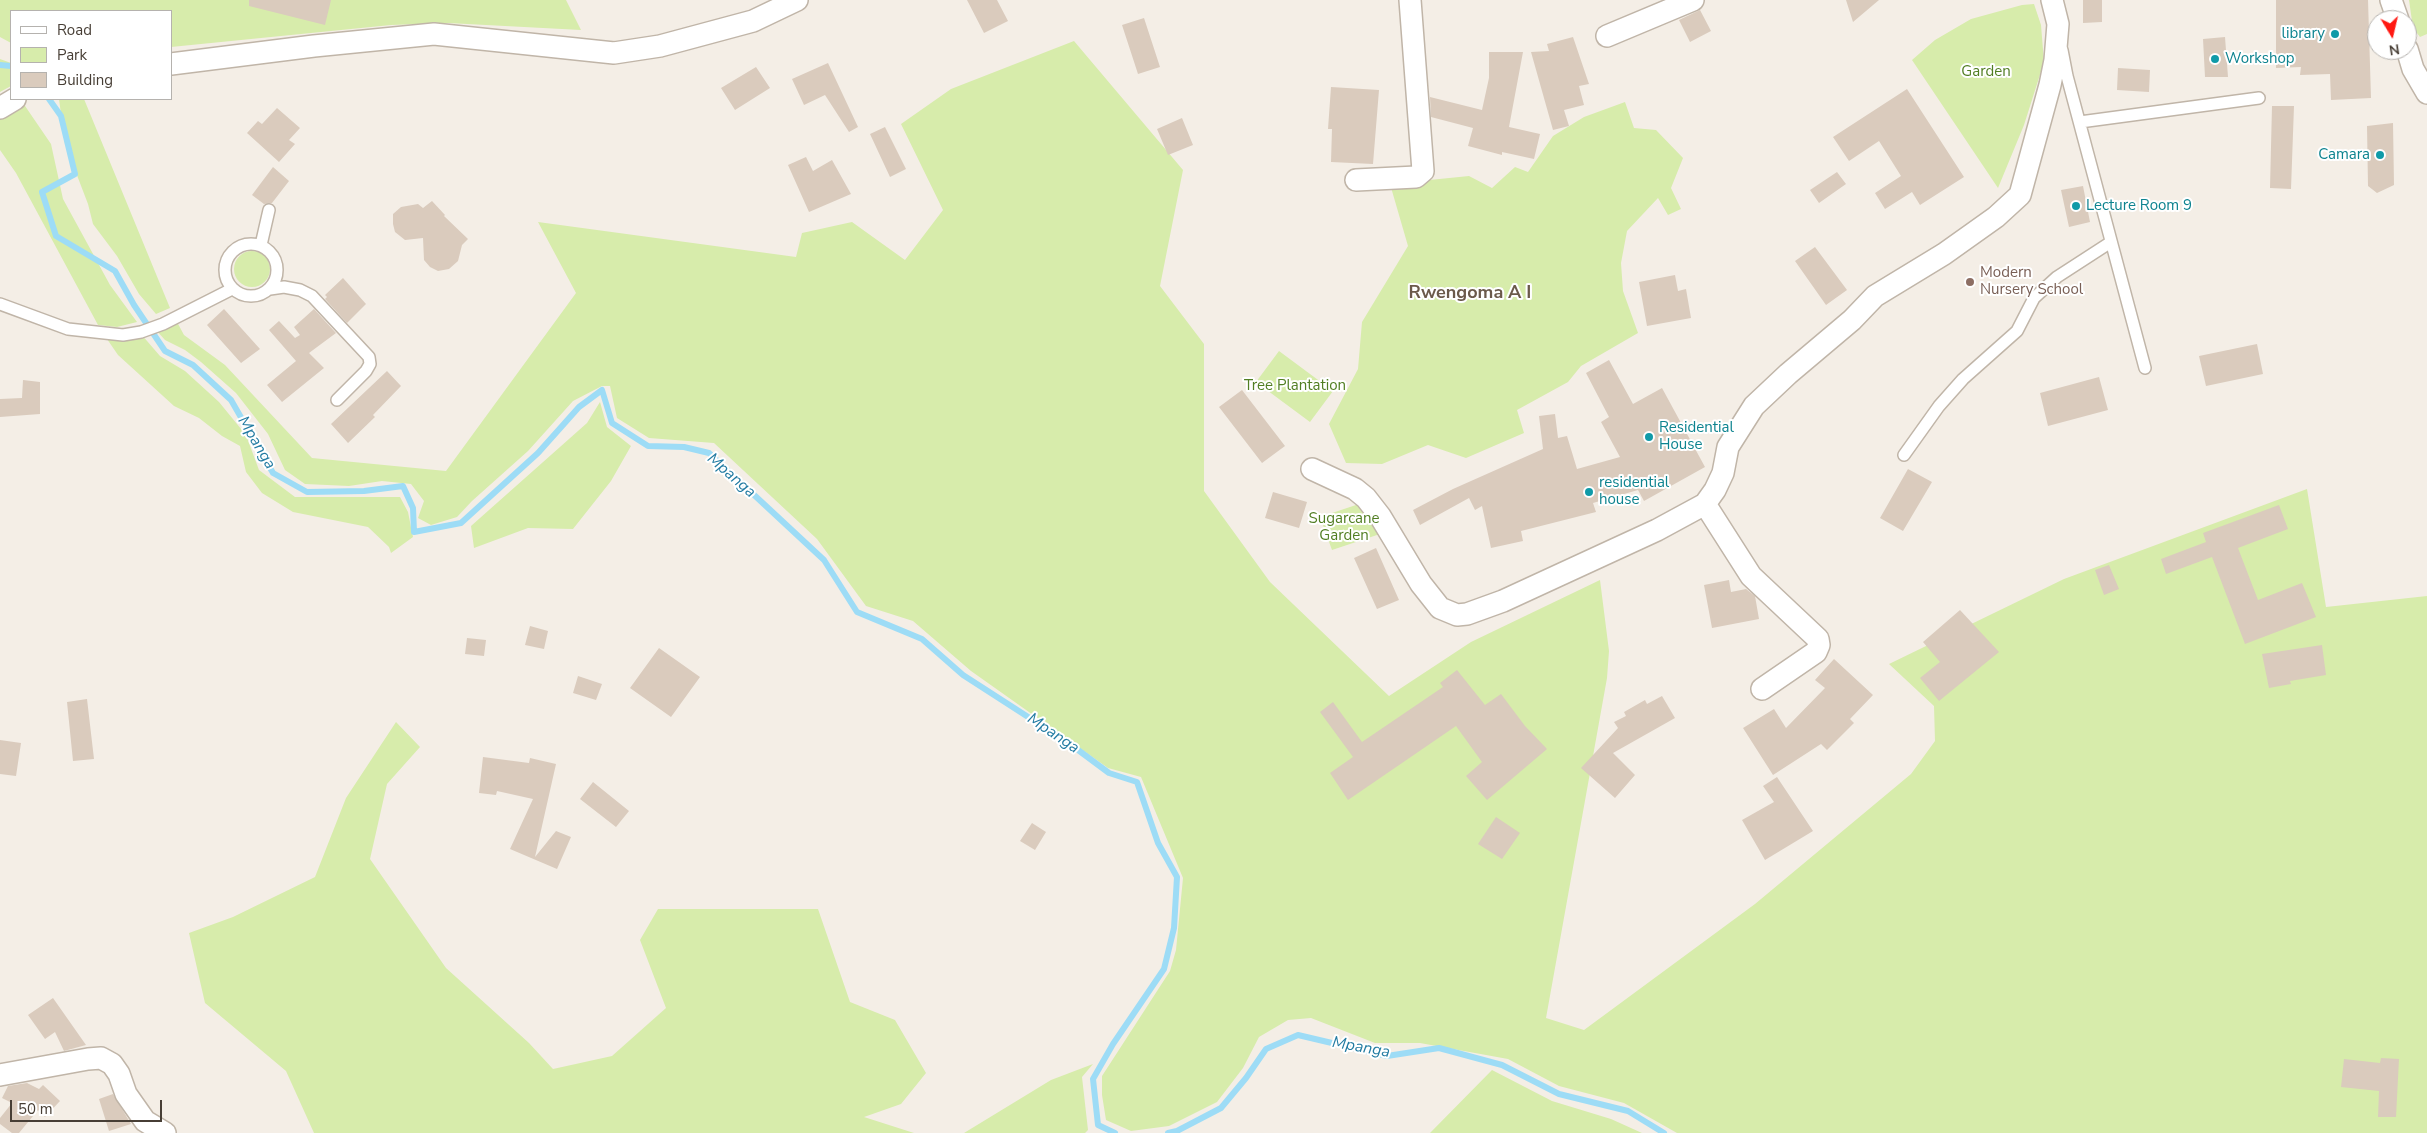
<!DOCTYPE html>
<html>
<head>
<meta charset="utf-8">
<style>
  body { margin:0 }
  #map { position:relative; width:2427px; height:1133px; overflow:hidden; background:#f4eee6; font-family:"Nunito Sans",sans-serif }
  canvas { display:block }
  .legend { position:absolute; left:10px; top:10px; width:162px; height:90px; box-sizing:border-box; background:#fff; border:1px solid #b5b2ae; margin:0; padding:6px 9px; list-style:none; font-size:15px; color:#473e35 }
  .legend li { display:flex; align-items:center; gap:10px; height:25px }
  .legend b { width:25px; border:1px solid #b5b2ae }
  .north { position:absolute; left:2367px; top:10px; width:50px; height:50px; box-sizing:border-box; background:#fff; border:1px solid #b5b2ae; border-radius:50%; rotate:171deg; font-size:14px; font-weight:700; line-height:20px; text-align:center; color:#473e35 }
  .north::after { content:''; display:block; margin:auto; width:18px; height:22px; background:#ff1912; clip-path:polygon(50% 0,100% 100%,50% 72%,0 100%) }
  .scale { position:absolute; left:10px; top:1100px; width:152px; height:22px; box-sizing:border-box; border:2px solid #473e35; border-top:0; padding-left:6px; font-size:15px; line-height:18px; white-space:nowrap; color:#473e35; -webkit-text-stroke:4px #fff; paint-order:stroke }
</style>
</head>
<body>
<div id="map">
<canvas width="2427" height="1133"></canvas>
<ul class="legend">
<li><b style="height:6px;background:#fff"></b>Road</li>
<li><b style="height:14px;background:#d7ecab"></b>Park</li>
<li><b style="height:14px;background:#dacbbd"></b>Building</li>
</ul>
<div class="north">N</div>
<div class="scale">50 m</div>
</div>
<script>
const g = document.querySelector('canvas').getContext('2d');
g.lineJoin = 'round';
function fill(path, color) {
  g.fillStyle = color;
  g.fill(path, 'evenodd');
}
function shape(rows) {
  const path = new Path2D();
  for (const r of rows) {
    if (r.length === 3) {
      path.moveTo(r[0] + r[2], r[1]);
      path.arc(r[0], r[1], r[2], 0, 2 * Math.PI);
      continue;
    }
    path.moveTo(r[0], r[1]);
    for (let i = 2; i < r.length; i += 2) path.lineTo(r[i], r[i + 1]);
  }
  return path;
}
function strokePath(path, color, width, dash) {
  g.strokeStyle = color;
  g.lineWidth = width;
  g.lineCap = dash ? 'butt' : 'round';
  g.setLineDash(dash || []);
  g.stroke(path);
}
function drawText(font, color, halo, rows, align = 'center') {
  g.font = font + ' "Nunito Sans",sans-serif';
  g.lineWidth = 4;
  g.setLineDash([]);
  g.textBaseline = 'middle';
  g.strokeStyle = halo;
  g.fillStyle = color;
  for (const [text, x, y, turn = 0] of rows) {
    g.save();
    g.translate(x, y);
    g.rotate((+turn || 0) * Math.PI / 180);
    g.textAlign = isNaN(turn) ? turn : align;
    if (halo) g.strokeText(text, 0, 0);
    g.fillText(text, 0, 0);
    g.restore();
  }
}
fill(shape([
  [0,0,566,0,581,30,448,23,391,25,171,47,171,11,11,11,11,43,0,37],
  [2409,0,2427,0,2427,34,2420,37,2413,28],
  [2034,4,2041,25,2044,62,2024,125,1998,188,1912,60,1935,40,1971,19,2022,5],
  [1074,41,1183,170,1160,286,1204,344,1204,491,1270,582,1389,696,1471,642,1600,580,1609,651,1607,678,1546,1018,1584,1030,1755,904,1911,774,1935,741,1934,706,1889,664,2064,579,2307,489,2326,607,2427,596,2427,1133,1677,1133,1624,1103,1559,1086,1508,1059,1420,1043,1375,1043,1311,1018,1288,1020,1259,1037,1243,1068,1217,1102,1169,1126,1131,1131,1106,1120,1102,1095,1102,1076,1170,971,1176,950,1183,878,1141,777,1108,768,971,671,913,621,866,606,817,539,714,443,649,438,617,418,610,386,602,386,573,401,528,451,472,501,457,517,431,525,418,518,424,501,411,484,382,481,349,486,305,484,285,470,268,434,236,393,201,362,185,350,165,340,156,330,177,322,184,335,225,365,312,458,446,471,576,293,538,222,796,257,802,233,852,222,905,260,943,210,901,124,951,89],
  [0,59,11,63,11,86,0,92],
  [59,99,84,99,170,308,156,314,139,294,117,256,93,224,88,204,65,144],
  [1625,102,1634,128,1656,130,1683,158,1671,188,1681,209,1668,215,1658,198,1627,231,1621,263,1623,291,1638,333,1581,366,1568,382,1517,410,1524,433,1466,458,1428,445,1382,464,1346,463,1329,424,1358,369,1362,322,1408,246,1390,184,1469,176,1492,188,1515,167,1528,172,1553,136,1584,117],
  [23,103,51,144,63,199,110,285,137,322,117,327,98,325,16,173,0,150,0,119],
  [252,269,18],
  [141,334,160,356,185,371,219,402,246,435,259,470,295,497,400,497,408,512,413,537,391,553,389,547,368,527,293,512,262,493,246,472,240,446,222,436,199,418,174,406,118,355,107,339],
  [1279,351,1333,391,1310,422,1256,382],
  [600,402,607,427,631,446,611,481,573,529,528,528,474,548,471,526,587,423],
  [1368,501,1380,534,1332,550,1320,517],
  [396,722,420,747,387,784,370,859,446,968,529,1043,553,1069,612,1056,666,1008,640,940,658,909,818,909,850,1002,895,1020,926,1073,901,1104,864,1117,914,1133,314,1133,286,1071,205,1003,189,933,233,917,315,877,346,798],
  [1093,1064,1082,1077,1088,1130,1085,1133,964,1133,1051,1080],
  [1492,1070,1552,1101,1611,1119,1642,1133,1430,1133]
]), '#d7ecab');
strokePath(shape([
  [0,65,11,66],
  [49,99,61,116,75,174,42,192,56,236,115,271,134,305,165,351,193,365,231,400,273,473,307,492,364,491,403,486,413,508,414,532,461,523,538,453,579,407,602,390,612,423,648,446,684,447,709,453,824,560,857,612,922,639,963,675,1070,744,1109,773,1137,782,1158,843,1177,877,1174,928,1164,969,1113,1044,1093,1079,1098,1125,1115,1133],
  [1168,1133,1177,1131,1221,1108,1246,1078,1266,1049,1298,1035,1387,1056,1439,1048,1502,1065,1559,1094,1628,1111,1664,1133]
]), '#9ddcf6', 6);
fill(shape([
  [249,0,331,0,325,25,249,6],
  [967,0,997,0,1008,21,984,33],
  [1846,0,1879,0,1853,22],
  [2083,0,2102,0,2102,22,2083,23],
  [2276,0,2368,0,2371,98,2331,100,2330,74,2300,75,2301,67,2276,68],
  [1700,10,1711,31,1690,42,1679,20],
  [1144,18,1160,67,1138,74,1122,25],
  [1573,37,1589,84,1579,86,1584,105,1564,110,1569,126,1553,130,1531,52,1549,51,1547,44],
  [2225,37,2228,77,2205,77,2203,39],
  [1489,52,1523,52,1509,127,1540,134,1534,159,1502,152,1502,155,1468,146,1473,128,1431,117,1430,97,1482,110,1489,78],
  [828,63,858,127,849,132,825,95,804,105,792,79],
  [756,67,770,88,735,110,721,88],
  [2118,68,2150,70,2149,92,2117,90],
  [1331,87,1379,90,1373,164,1331,162,1332,129,1328,129],
  [1907,89,1964,177,1920,205,1912,192,1885,209,1875,193,1901,176,1879,141,1849,161,1833,137],
  [2272,106,2294,106,2291,189,2270,188],
  [277,108,300,128,289,140,295,144,279,162,247,133,258,121,262,124],
  [1182,118,1193,145,1168,155,1157,129],
  [2393,123,2394,185,2377,193,2368,186,2367,126],
  [885,127,906,169,890,177,870,134],
  [806,157,813,171,832,160,851,194,809,212,788,165],
  [273,167,289,181,272,203,264,204,252,195],
  [1837,172,1846,184,1819,203,1810,190],
  [2083,186,2090,222,2069,227,2061,190],
  [432,201,445,215,444,216,468,239,462,245,458,261,449,269,438,271,430,267,424,260,423,238,405,240,395,232,393,224,393,214,401,207,418,204,423,208],
  [1815,247,1847,290,1826,305,1795,261],
  [1675,275,1678,291,1686,289,1691,318,1647,326,1639,282],
  [343,278,366,304,347,323,325,299,327,297,325,295],
  [224,309,260,349,241,363,207,325],
  [314,309,336,333,309,353,324,368,282,402,267,385,296,361,269,330,279,321,295,338,300,335,294,327],
  [2257,344,2263,374,2206,386,2199,356],
  [1609,360,1633,404,1662,388,1705,467,1644,501,1638,490,1593,503,1596,512,1521,531,1523,541,1491,548,1482,506,1475,510,1469,498,1420,525,1413,510,1453,489,1543,449,1539,416,1555,414,1558,438,1567,436,1577,469,1620,457,1601,422,1609,417,1586,373],
  [387,371,401,386,373,415,375,417,348,443,331,424],
  [2099,377,2108,410,2048,426,2040,393],
  [23,380,40,382,40,414,0,417,0,399,22,398],
  [1242,390,1285,446,1262,463,1219,407],
  [1908,469,1932,482,1903,531,1880,518],
  [1273,492,1307,502,1299,528,1265,518],
  [2279,505,2288,529,2238,548,2258,600,2302,583,2316,617,2245,644,2212,557,2166,574,2161,559,2206,542,2203,533],
  [1376,548,1399,600,1377,609,1354,558],
  [2109,565,2119,589,2104,595,2095,570],
  [1729,580,1731,592,1746,589,1755,596,1759,619,1712,628,1704,585],
  [1960,610,1999,652,1939,701,1920,678,1940,662,1923,642],
  [530,626,548,631,544,649,525,645],
  [467,638,486,640,484,656,465,654],
  [2322,645,2326,675,2290,681,2291,684,2269,688,2262,654],
  [659,648,700,677,671,717,630,688],
  [1834,659,1873,695,1850,719,1854,723,1827,750,1821,744,1773,775,1743,728,1774,709,1786,728,1825,688,1815,680],
  [1457,670,1485,705,1501,694,1525,726,1547,749,1487,800,1466,776,1482,762,1456,726,1348,800,1330,773,1353,757,1320,712,1333,702,1362,742,1443,687,1440,683],
  [578,676,602,684,596,700,573,693],
  [1662,696,1675,718,1613,753,1635,775,1615,798,1581,768,1618,728,1614,722,1626,716,1624,712,1645,700,1647,704],
  [87,699,94,759,73,761,67,702],
  [0,740,21,743,16,776,0,774],
  [483,757,529,763,530,758,556,764,535,857,556,831,571,837,557,869,510,849,533,799,497,791,496,795,479,793],
  [1777,777,1813,831,1765,860,1742,820,1774,802,1763,786],
  [593,782,629,811,616,827,580,799],
  [1496,817,1520,833,1502,859,1478,844],
  [1032,823,1046,832,1035,850,1020,841],
  [53,998,86,1045,64,1051,55,1032,45,1039,28,1015],
  [2381,1058,2399,1059,2396,1117,2378,1117,2379,1091,2341,1087,2344,1059,2380,1063],
  [27,1083,39,1089,43,1085,60,1101,45,1117,38,1110,19,1133,12,1133,0,1124,0,1118,12,1103,2,1098,8,1086],
  [113,1094,131,1124,109,1131,99,1099]
]), '#dacbbd');
const lane = shape([
  [2062,50,2067,76,2145,368],
  [2080,122,2259,98],
  [251,270,26],
  [261,245,269,210],
  [270,289,284,287,300,290,312,296,369,357,370,364,366,371,337,400],
  [0,304,68,329,123,335,141,332,163,324,232,289],
  [1904,455,1939,406,1963,379,2017,331,2034,298,2057,277,2111,242]
]);
const street = shape([
  [2391,0,2398,20],
  [1607,36,1693,0],
  [2407,49,2413,69,2427,93],
  [171,64,314,46,434,34,614,53,660,46,753,21,797,0],
  [0,108,15,99],
  [1356,180,1416,177,1423,171,1410,0],
  [1312,469,1355,489,1366,498,1380,516,1421,584,1440,608,1457,615,1467,614,1503,601,1657,530,1705,504,1715,490,1723,473,1728,447,1754,406,1788,374,1852,320,1875,296,1944,254,1996,217,2020,195,2050,85,2055,60,2058,24,2052,0],
  [1705,504,1751,576,1818,639,1819,645,1816,652,1762,689],
  [0,1075,88,1059,101,1058,112,1064,119,1074,126,1094,145,1121,165,1133]
]);
strokePath(lane, '#c0b5a8', 14);
strokePath(street, '#c0b5a8', 24);
strokePath(lane, '#fff', 11);
strokePath(street, '#fff', 21);
for (const [x, y, r, color] of [
  [2335,34,5,"#0f9aa8"],
  [2215,59,5,"#0f9aa8"],
  [2380,155,5,"#0f9aa8"],
  [2076,206,5,"#0f9aa8"],
  [1970,282,5,"#8d6e63"],
  [1649,437,5,"#0f9aa8"],
  [1589,492,5,"#0f9aa8"]
]) {
  const dot = new Path2D();
  dot.arc(x, y, r, 0, 2 * Math.PI);
  g.fillStyle = color;
  g.fill(dot);
  strokePath(dot, '#fff', 2);
}
drawText('15px', '#0d838f', '#fff', [
  ["library",2325,34,"right"],
  ["Workshop",2225,59],
  ["Camara",2370,155,"right"],
  ["Lecture Room 9",2086,206],
  ["Residential",1659,428],
  ["House",1659,445],
  ["residential",1599,483],
  ["house",1599,500]
], 'left');
drawText('15px', '#517e23', '#fff', [
  ["Garden",1986,72],
  ["Tree Plantation",1295,386],
  ["Sugarcane",1344,519],
  ["Garden",1344,536]
]);
drawText('15px', '#785e54', '#fff', [
  ["Modern",1980,273],
  ["Nursery School",1980,290]
], 'left');
drawText('italic 16px', '#227ba2', '#fff', [
  ["Mpanga",256,443,59],
  ["Mpanga",731,476,41],
  ["Mpanga",1053,734,34],
  ["Mpanga",1361,1048,10]
]);
drawText('bold 18px', '#6b5a4b', '#fff', [
  ["Rwengoma A I",1470,294]
]);
</script>
</body>
</html>
